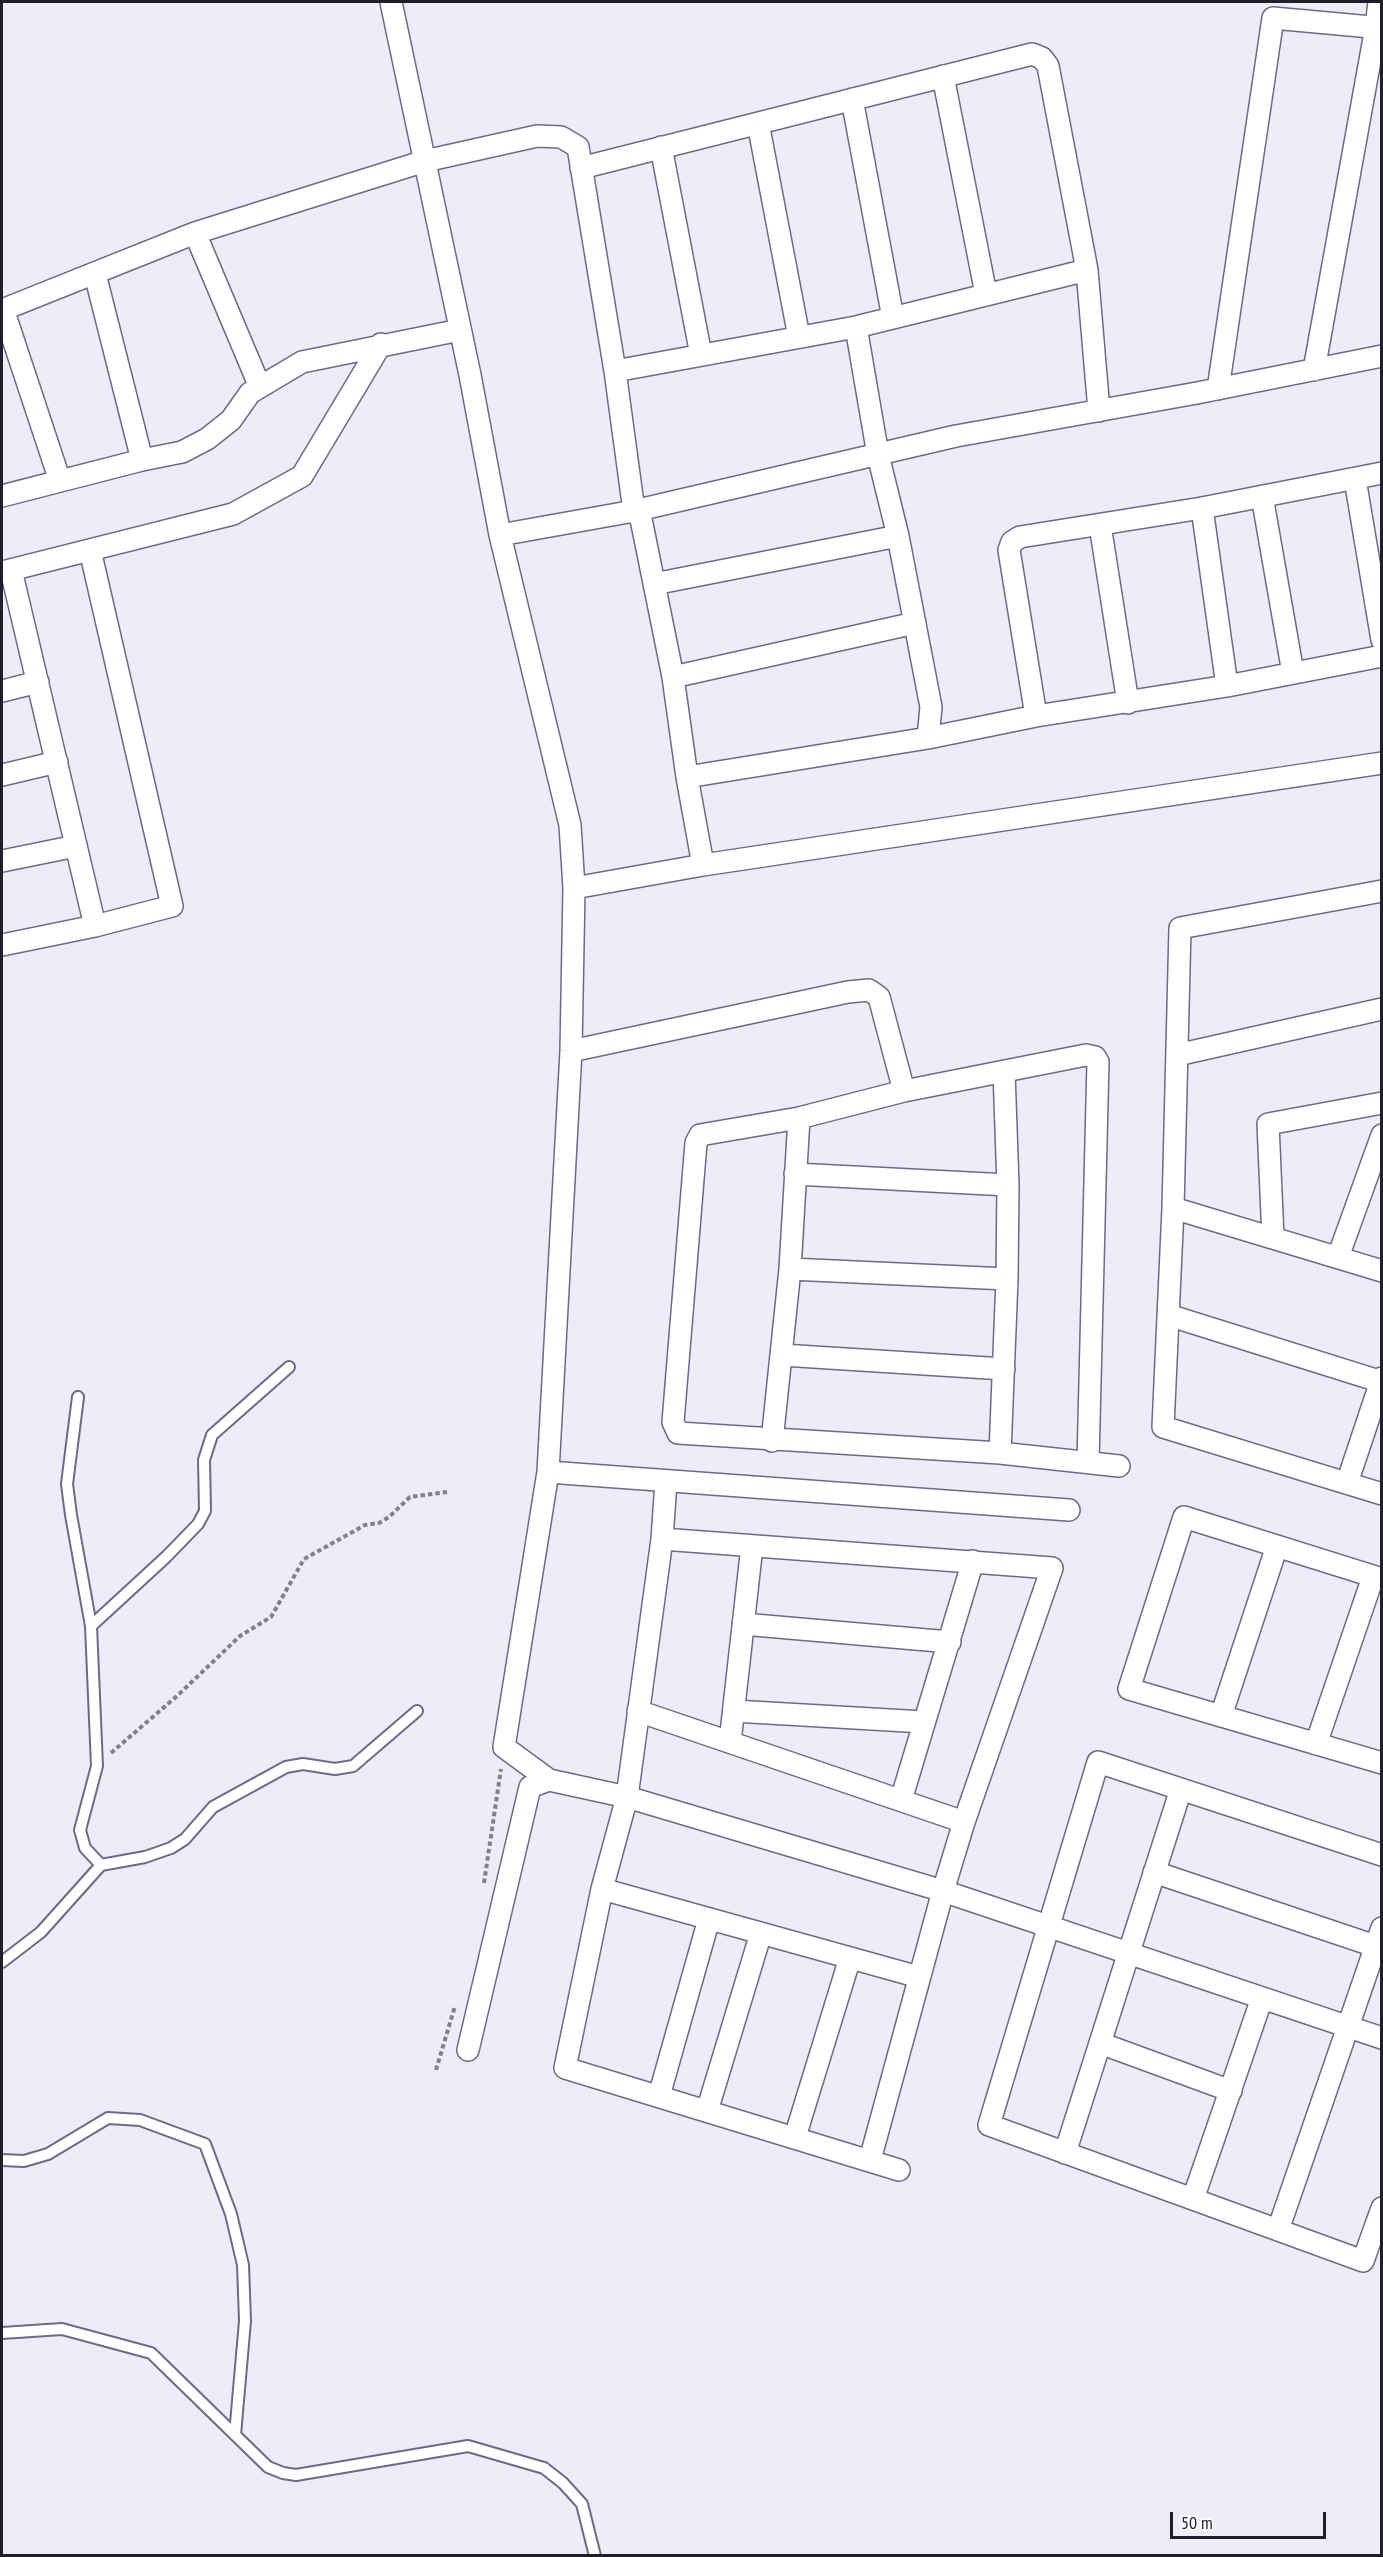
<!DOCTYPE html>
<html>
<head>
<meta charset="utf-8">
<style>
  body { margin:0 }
  #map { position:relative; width:1383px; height:2557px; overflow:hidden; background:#efecfa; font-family:"PT Sans Narrow",sans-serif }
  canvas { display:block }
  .frame { position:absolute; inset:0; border:3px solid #211e2a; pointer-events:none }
  .scale { position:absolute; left:1170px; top:2512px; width:156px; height:27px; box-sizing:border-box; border:3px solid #211e2a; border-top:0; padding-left:8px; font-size:18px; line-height:21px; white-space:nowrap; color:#211e2a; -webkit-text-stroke:4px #fbfbfb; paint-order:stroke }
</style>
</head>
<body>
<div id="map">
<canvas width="1383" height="2557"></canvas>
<div class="frame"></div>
<div class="scale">50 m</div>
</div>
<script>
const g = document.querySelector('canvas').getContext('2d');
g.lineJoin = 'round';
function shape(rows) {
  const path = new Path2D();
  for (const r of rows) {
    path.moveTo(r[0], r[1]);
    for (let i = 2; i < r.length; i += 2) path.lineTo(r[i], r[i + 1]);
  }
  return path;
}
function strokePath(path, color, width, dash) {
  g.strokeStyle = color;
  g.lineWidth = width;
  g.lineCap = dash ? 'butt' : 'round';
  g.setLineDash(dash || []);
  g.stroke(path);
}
const lane = shape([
  [78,1397,67,1484,71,1515,91,1626,97,1766,80,1830,85,1848,101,1865],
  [91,1626,166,1557,198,1524,205,1511,204,1460,212,1435,289,1367],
  [2,1962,41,1932,101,1865,145,1857,171,1848,185,1839,213,1807,286,1767,303,1764,335,1769,353,1766,417,1711],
  [2,2160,24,2161,48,2154,108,2118,140,2120,205,2144,231,2214,243,2265,245,2321,235,2435],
  [2,2333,62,2329,151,2353,268,2467,283,2473,296,2475,468,2446,544,2468,563,2483,582,2504,595,2556]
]);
const street = shape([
  [391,2,470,375,500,535,570,825,574,888,571,1051,548,1472,504,1747,549,1780],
  [943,76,986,294],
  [852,99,893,318],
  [758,123,799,337],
  [661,147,701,355],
  [581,168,1032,54,1042,58,1048,66,1087,270,1099,411],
  [195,233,260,387],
  [95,274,142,460],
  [3,309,60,481],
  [2,310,195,233,425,161,537,136,561,137,578,147,615,371,634,511,641,519,673,677,687,777,703,865,574,888],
  [856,327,878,455,898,536,931,707,928,738],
  [1314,370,1376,27,1379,2],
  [615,371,856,327,1087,270],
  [1218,389,1273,18,1382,28],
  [1355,479,1382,640],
  [2,496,142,460,182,452,207,439,231,420,250,393,302,362,460,330],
  [1262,496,1293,673],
  [1202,508,1227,686],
  [1100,525,1128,703],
  [500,535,634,511,956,436,1197,393,1382,356],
  [11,570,95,926],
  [2,572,233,514,302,476,381,344],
  [654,584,898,536],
  [673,677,915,623],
  [2,691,38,682],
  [1036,716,1009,550,1012,542,1020,537,1202,508,1382,473],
  [2,775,57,762],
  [687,777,928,738,1036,716,1227,686,1382,656],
  [2,861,76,846],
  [703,865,1382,763],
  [1382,891,1180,928,1173,1208,1163,1427,1382,1494],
  [2,945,95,926,172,906,90,550],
  [571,1051,848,992,869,990,879,997,904,1091],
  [1177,1055,1382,1009],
  [795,1174,1008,1185],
  [1173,1208,1382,1271],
  [1273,1238,1268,1124,1382,1103],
  [1338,1257,1382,1135],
  [790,1269,1007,1279],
  [1168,1315,1382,1382],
  [782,1355,1004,1369],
  [772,1441,790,1269,799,1118],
  [1000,1453,1007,1279,1008,1185,1004,1072],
  [1088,1462,1098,1062,1095,1057,1086,1055,904,1091,799,1118,700,1135,696,1143,673,1422,678,1433,1000,1453,1119,1466],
  [548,1472,1069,1510],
  [666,1482,662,1539,627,1797,943,1891,870,2160],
  [1347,1483,1382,1378],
  [662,1539,1052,1568,964,1822],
  [1382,1579,1184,1517,1129,1689,1382,1763],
  [743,1624,950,1642],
  [638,1711,964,1822,943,1891,1382,2038],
  [734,1711,924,1722],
  [1221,1716,1277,1546],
  [730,1742,752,1546],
  [1316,1744,1373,1577],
  [901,1800,973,1561],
  [1382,1855,1098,1762,989,2125,1278,2230,1382,1928],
  [1154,1872,1375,1946],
  [602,1889,919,1977],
  [1100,2043,1231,2091],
  [468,2050,530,1787,549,1780,627,1797,602,1889,565,2068,899,2170],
  [659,2096,709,1919],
  [707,2111,761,1933],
  [795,2137,850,1958],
  [1065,2153,1181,1789],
  [1193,2199,1262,1998],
  [1278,2230,1363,2261,1382,2208]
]);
strokePath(lane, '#706887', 14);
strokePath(street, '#706887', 24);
strokePath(shape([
  [111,1753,177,1696,240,1636,271,1617,304,1559,365,1525,379,1523,389,1517,410,1497,447,1492],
  [484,1883,501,1769],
  [436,2070,455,2006]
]), '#83808d', 4, [4.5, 3]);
strokePath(lane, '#fff', 10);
strokePath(street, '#fff', 21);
</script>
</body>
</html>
